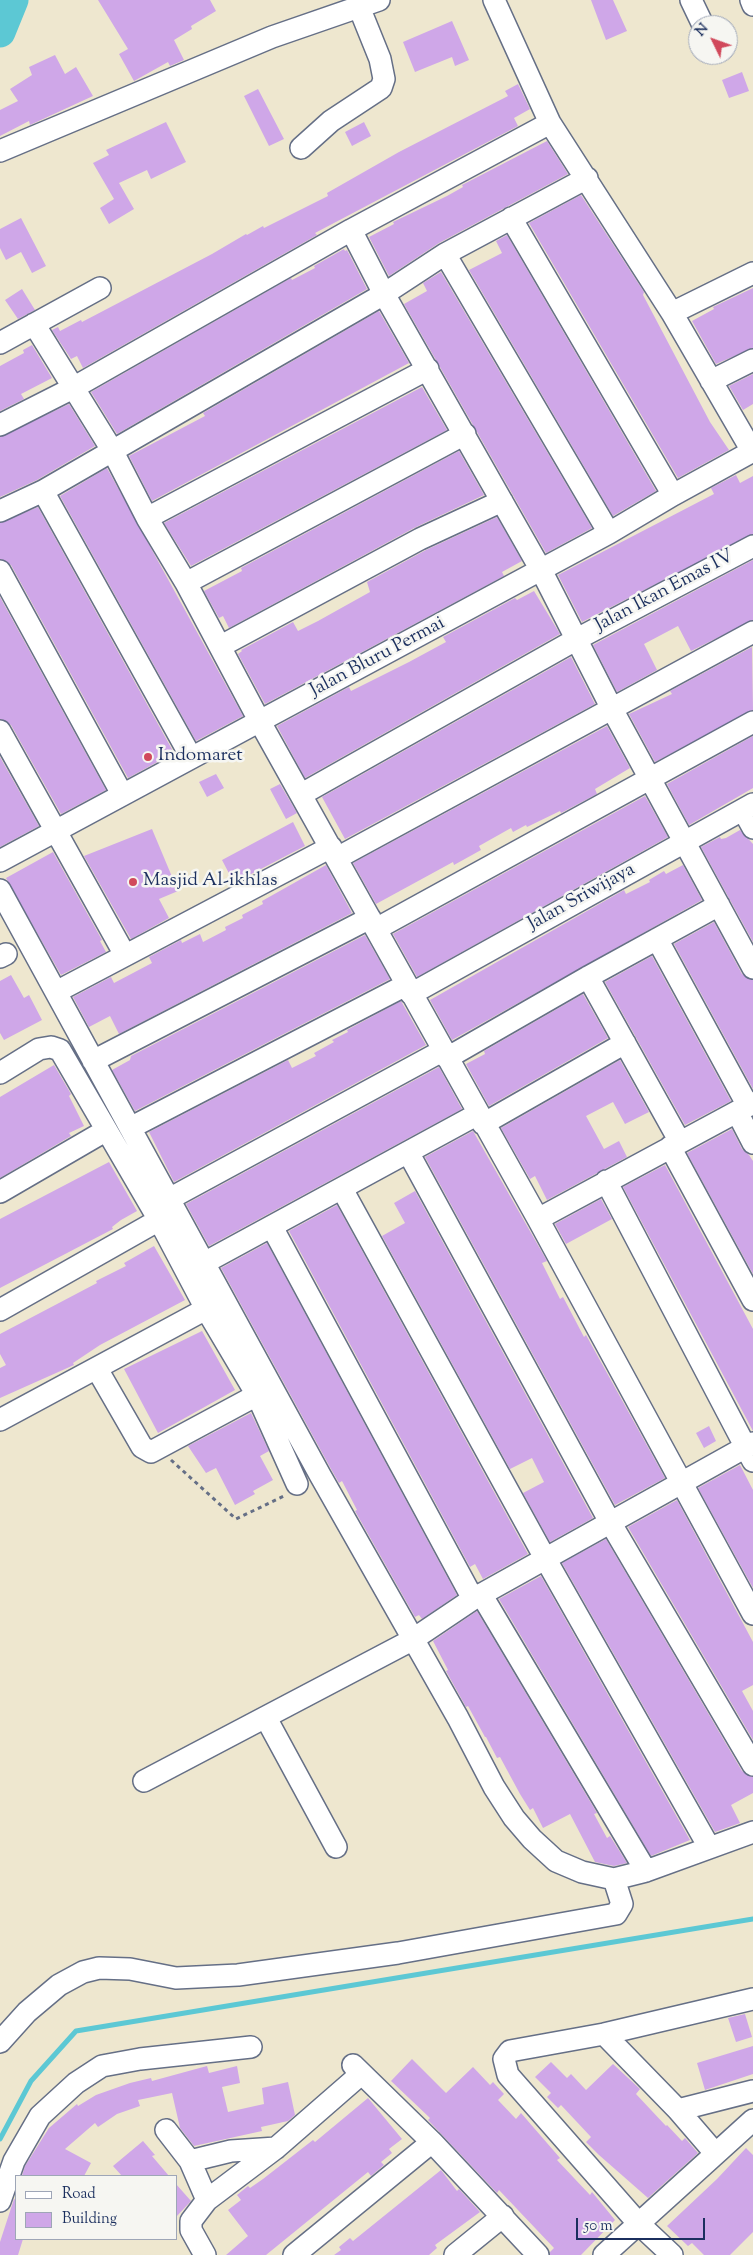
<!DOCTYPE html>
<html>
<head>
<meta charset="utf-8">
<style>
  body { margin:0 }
  #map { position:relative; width:753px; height:2255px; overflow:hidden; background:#eee7cf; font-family:"Sorts Mill Goudy",serif }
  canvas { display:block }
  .legend { position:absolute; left:15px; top:2175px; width:162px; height:65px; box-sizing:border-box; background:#f6f6f2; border:1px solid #9ea6b7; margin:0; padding:6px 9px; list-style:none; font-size:15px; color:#1b2f5e }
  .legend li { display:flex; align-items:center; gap:10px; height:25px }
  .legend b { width:25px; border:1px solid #9ea6b7 }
  .north { position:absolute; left:688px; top:15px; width:50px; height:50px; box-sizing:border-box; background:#f6f6f2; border:1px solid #9ea6b7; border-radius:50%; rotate:312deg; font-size:14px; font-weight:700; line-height:20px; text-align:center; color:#1b2f5e }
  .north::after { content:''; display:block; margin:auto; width:18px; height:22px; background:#d1495b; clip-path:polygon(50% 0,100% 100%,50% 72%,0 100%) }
  .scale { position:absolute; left:576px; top:2218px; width:129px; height:22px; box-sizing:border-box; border:2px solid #1b2f5e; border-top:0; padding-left:6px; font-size:15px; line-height:18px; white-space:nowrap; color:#1b2f5e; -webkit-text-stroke:4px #f6f6f2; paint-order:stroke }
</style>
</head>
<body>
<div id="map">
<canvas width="753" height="2255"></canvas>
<ul class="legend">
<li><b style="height:6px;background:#fff"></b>Road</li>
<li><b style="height:14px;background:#cfa7e8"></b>Building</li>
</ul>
<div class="north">N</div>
<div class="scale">50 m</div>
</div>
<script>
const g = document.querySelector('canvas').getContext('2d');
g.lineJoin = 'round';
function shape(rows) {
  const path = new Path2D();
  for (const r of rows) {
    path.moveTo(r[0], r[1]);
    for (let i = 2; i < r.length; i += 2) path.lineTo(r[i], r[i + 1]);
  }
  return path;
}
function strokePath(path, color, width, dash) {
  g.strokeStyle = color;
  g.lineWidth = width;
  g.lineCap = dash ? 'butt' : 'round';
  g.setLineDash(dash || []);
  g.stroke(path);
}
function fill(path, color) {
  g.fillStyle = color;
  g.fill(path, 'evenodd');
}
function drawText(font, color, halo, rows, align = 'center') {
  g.font = font + ' "Sorts Mill Goudy",serif';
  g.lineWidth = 5;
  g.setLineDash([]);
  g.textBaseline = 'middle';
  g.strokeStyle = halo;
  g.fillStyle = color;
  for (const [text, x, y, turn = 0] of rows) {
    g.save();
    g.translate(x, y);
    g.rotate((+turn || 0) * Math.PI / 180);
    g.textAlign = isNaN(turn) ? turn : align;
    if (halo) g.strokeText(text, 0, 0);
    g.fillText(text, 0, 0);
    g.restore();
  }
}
strokePath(shape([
  [0,2139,31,2081,76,2031,753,1919]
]), '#5cc8d4', 5);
strokePath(shape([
  [0,32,13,0]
]), '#5cc8d4', 31);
fill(shape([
  [98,0,210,0,216,11,191,26,192,29,174,40,184,60,170,66,168,62,134,81,119,54,128,49],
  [591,0,613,0,627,31,606,40],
  [452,21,469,60,455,66,452,57,415,72,403,42],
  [55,55,65,74,76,67,93,96,30,125,29,121,0,136,0,110,18,101,10,89,32,75,29,67],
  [742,72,749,91,729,98,722,80],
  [518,84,530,109,514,118,518,126,315,233,317,235,83,368,77,356,71,359,52,330,58,327,60,331,81,320,82,322,212,254,246,234,247,235,263,226,264,228,328,196,327,193,399,152,508,96,505,91],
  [258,89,284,139,269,146,244,96],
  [166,122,186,162,151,179,147,170,119,183,134,209,109,224,100,208,114,199,93,163,109,155,106,150],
  [364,122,371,136,352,146,345,132],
  [547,141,568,174,439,243,389,276,369,237,394,224,393,222,447,196,463,187,462,185],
  [581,195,644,292,643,295,710,422,729,450,678,478,529,223],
  [21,218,46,266,32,273,21,252,6,260,0,248,0,229],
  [507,235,656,491,613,516,469,270,502,253,496,241],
  [344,249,345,251,347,250,367,289,117,434,91,392,291,278,292,280,315,268,314,266],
  [441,272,592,528,546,553,404,304,427,291,423,283],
  [753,288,753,348,716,364,692,321,714,309,713,307],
  [22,289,35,310,18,319,5,300],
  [379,311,409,363,152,501,129,456,205,416,203,413],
  [32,345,52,378,21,394,24,399,0,411,0,366,24,353,23,350],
  [753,374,753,404,743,410,729,386],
  [422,387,447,430,191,566,164,523],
  [69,404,95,446,37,480,0,497,0,437],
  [459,451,484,495,414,528,229,628,223,616,219,618,204,591,242,571,241,568],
  [107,468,243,716,196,741,60,496],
  [736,475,740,483,753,476,753,534,582,622,558,575,714,494,711,488],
  [38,507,174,753,128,778,11,565,0,559,0,523],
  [497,517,522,561,502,572,504,576,265,704,238,654,242,651,241,650,293,622,298,631,318,621,370,592,367,582,426,550],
  [753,560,753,620,691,651,678,626,644,644,657,670,617,692,593,645],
  [534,591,560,634,305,778,277,726,349,687,351,691,409,662,446,642,443,637,515,598,517,600],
  [0,597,106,790,61,814,11,725,0,719],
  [752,647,753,710,655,762,629,714,672,694,670,691],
  [571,657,595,704,345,839,322,797],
  [607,726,630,768,595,789,597,794,561,813,560,811,527,827,526,825,513,832,511,828,479,846,481,850,454,865,453,862,376,904,353,863],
  [753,736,753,788,689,825,667,784],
  [0,757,39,826,0,847],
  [216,774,224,788,207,797,199,782],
  [280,784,297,813,286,819,270,789],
  [645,796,668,837,417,977,393,934],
  [293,822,305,846,234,883,222,860],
  [152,829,178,891,159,899,169,918,131,939,84,856],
  [740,830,753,844,753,942,701,847,720,837,721,839,726,838],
  [53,852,102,940,100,941,106,952,61,975,6,878],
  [326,865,352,913,119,1034,110,1016,89,1027,73,997,111,977,114,983,152,963,149,957,181,940,182,943,200,934,203,942,226,930,225,927,243,918,242,915,263,904,262,901],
  [683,865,702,900,452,1040,430,1000,624,890,626,894,650,882,649,880,664,871,666,874],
  [714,922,742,974,753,980,753,1089,674,944],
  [365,935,390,979,135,1111,112,1070,130,1060,131,1056],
  [652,956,731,1101,685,1125,605,982],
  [11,975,24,998,29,995,42,1020,4,1040,0,1033,0,981],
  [583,994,608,1038,489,1106,466,1064,485,1054,484,1051],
  [401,1001,426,1045,174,1182,149,1132,288,1060,292,1068,316,1056,314,1053,334,1042,332,1040,348,1032,347,1030],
  [620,1060,649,1112,625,1124,613,1102,586,1116,604,1149,619,1141,627,1157,547,1200,535,1176,530,1179,501,1128],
  [54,1065,71,1094,69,1096,84,1126,69,1133,71,1136,0,1178,0,1097],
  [439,1067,462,1109,209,1246,186,1204],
  [732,1129,742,1149,749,1155,753,1161,753,1274,687,1153],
  [473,1131,547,1261,542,1263,560,1299,563,1297,584,1337,586,1335,665,1478,615,1505,425,1157],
  [109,1162,137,1211,121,1220,112,1227,113,1229,0,1288,0,1219],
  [665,1165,753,1329,753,1431,623,1187],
  [415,1191,593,1518,550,1542,523,1493,544,1482,532,1458,510,1469,382,1236,405,1223,394,1203],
  [601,1199,612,1219,566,1244,555,1224],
  [337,1205,528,1554,483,1579,475,1564,470,1567,289,1231],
  [267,1243,457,1595,422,1619,419,1615,415,1617,355,1511,357,1510,342,1481,339,1483,331,1469,221,1268],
  [154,1246,185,1300,100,1345,73,1363,74,1365,0,1398,0,1368,6,1365,0,1354,0,1334,97,1283,96,1281,126,1266,124,1263],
  [202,1331,235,1390,158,1433,124,1369],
  [251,1413,269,1451,260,1456,273,1480,253,1491,255,1494,235,1505,216,1468,206,1473,188,1446],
  [709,1426,716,1441,704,1448,696,1433],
  [740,1465,753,1490,753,1588,698,1488],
  [677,1500,753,1642,753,1685,742,1691,753,1711,753,1740,628,1527],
  [606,1539,742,1771,753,1777,753,1793,731,1805,740,1823,715,1832,562,1563],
  [541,1576,690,1840,651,1856,499,1599],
  [477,1611,597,1813,594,1814,607,1838,610,1836,627,1863,614,1866,595,1862,570,1814,543,1828,533,1808,530,1810,520,1794,500,1757,497,1758,486,1737,485,1737,468,1706,466,1707,446,1671,448,1670,433,1641],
  [745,2014,752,2037,736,2042,728,2018],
  [753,2046,753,2074,705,2090,697,2063],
  [412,2059,446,2093,473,2067,490,2085,493,2082,504,2094,498,2100,516,2119,521,2113,560,2158,557,2160,590,2195,592,2192,615,2220,581,2255,550,2255,550,2252,554,2248,499,2190,497,2193,428,2120,430,2118,391,2081],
  [551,2062,567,2078,571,2074,586,2090,613,2064,640,2089,636,2094,666,2126,667,2125,682,2141,685,2138,698,2153,648,2198,599,2155,586,2142,591,2137,561,2105,558,2108,547,2097,551,2093,535,2077],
  [207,2066,209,2073,237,2066,240,2083,222,2087,228,2112,264,2104,262,2088,288,2082,295,2115,288,2121,261,2127,262,2131,194,2146,180,2128,172,2093,138,2100,140,2106,117,2114,98,2127,95,2123,65,2149,91,2163,84,2176,22,2176,25,2166,49,2128,77,2104,78,2106,96,2095,130,2083,151,2078,152,2081],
  [368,2098,402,2139,389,2149,392,2153,381,2162,384,2165,371,2176,368,2172,266,2255,226,2255,248,2236,228,2210,241,2200,237,2195,248,2186,250,2188,263,2179,313,2140,315,2142],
  [143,2141,155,2155,152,2156,169,2176,122,2176,113,2166],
  [746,2148,753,2155,753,2232,730,2255,704,2255,692,2243,688,2246,667,2226,717,2179],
  [441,2170,457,2191,459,2189,480,2212,435,2245,437,2248,429,2255,334,2255,341,2250,339,2247,350,2238,353,2241],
  [176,2184,191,2201,176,2217],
  [14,2199,16,2200,16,2239,23,2239,18,2255,0,2255,0,2242]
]), '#cfa7e8');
const minor = shape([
  [494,0,550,123,672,313,752,451],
  [691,0,703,25],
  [751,0,753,5],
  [301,148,331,121,381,88,384,79,380,59,359,7],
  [0,151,272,37,379,0],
  [511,218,673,495],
  [351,230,384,294,541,570,612,709,753,968],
  [445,254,609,533],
  [672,313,753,273],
  [34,324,112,450,147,518,186,583,260,722,538,1219,753,1614],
  [0,343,100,288],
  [711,381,753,360],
  [0,425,73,388,351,230,550,123],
  [43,491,191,757],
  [0,511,43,491,384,294,445,254,587,178],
  [147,518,428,369],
  [0,571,122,794],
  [186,583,465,434],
  [221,646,420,539,502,501],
  [0,731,125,955],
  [302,794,577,639,753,546],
  [743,810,753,828],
  [337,858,753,632],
  [0,861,609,533,673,495,753,451],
  [0,890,320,1475,458,1718,494,1787,514,1818,532,1839,556,1861,582,1872,614,1879,646,1871,753,1832],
  [376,929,753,722],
  [657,939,748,1106],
  [0,957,6,954],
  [588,977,680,1142],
  [56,992,331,847],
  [411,994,753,804],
  [447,1058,588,977,719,905],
  [93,1061,370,918],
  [0,1073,39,1049,51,1047,60,1050,159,1220,206,1309,257,1395,297,1484],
  [737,1112,753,1143],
  [483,1124,625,1043],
  [130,1128,406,985],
  [670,1147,753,1300],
  [408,1152,610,1522,753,1765],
  [606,1181,753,1461],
  [342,1189,545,1558,709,1847],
  [0,1192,105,1131],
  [169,1199,442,1051],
  [538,1219,753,1103],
  [272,1227,473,1599],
  [204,1263,478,1114],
  [0,1310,159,1220],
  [97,1369,142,1447,151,1452,257,1395],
  [0,1420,206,1309],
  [481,1594,646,1871],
  [266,1718,336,1847],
  [144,1781,412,1640,473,1599,753,1443],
  [604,2034,678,2110,753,2091],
  [0,2042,27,2012,59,1985,83,1972,99,1968,130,1969,176,1978,238,1975,398,1953,616,1914,622,1904,614,1879],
  [353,2065,432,2142,538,2255],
  [678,2110,715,2153],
  [166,2130,190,2161,207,2200],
  [190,2161,231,2151,276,2148],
  [0,2201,14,2161,40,2116,76,2083,102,2066,140,2059,251,2047],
  [205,2255,191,2230,191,2221,207,2200,276,2148,361,2074],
  [294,2255,432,2142],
  [455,2255,503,2216],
  [604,2255,753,2120],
  [672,2255,639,2224,508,2075,504,2059,510,2051,604,2034,753,1999]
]);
strokePath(minor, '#656f86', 24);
strokePath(shape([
  [171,1460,236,1519,284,1496]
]), '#656f86', 3, [4, 4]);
strokePath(minor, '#fff', 21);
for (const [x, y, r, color] of [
  [148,757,5,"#d1495b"],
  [133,882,5,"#d1495b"]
]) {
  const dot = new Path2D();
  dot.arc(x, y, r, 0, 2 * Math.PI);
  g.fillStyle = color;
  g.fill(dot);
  strokePath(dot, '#f6f6f2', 2);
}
drawText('19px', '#1b2f5e', '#f6f6f2', [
  ["Jalan Ikan Emas IV",665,592,-28],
  ["Jalan Bluru Permai",378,658,-28],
  ["Jalan Sriwijaya",582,898,-29]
]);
drawText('19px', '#1b2f5e', '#f6f6f2', [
  ["Indomaret",158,757],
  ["Masjid Al-ikhlas",143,882]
], 'left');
</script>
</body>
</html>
